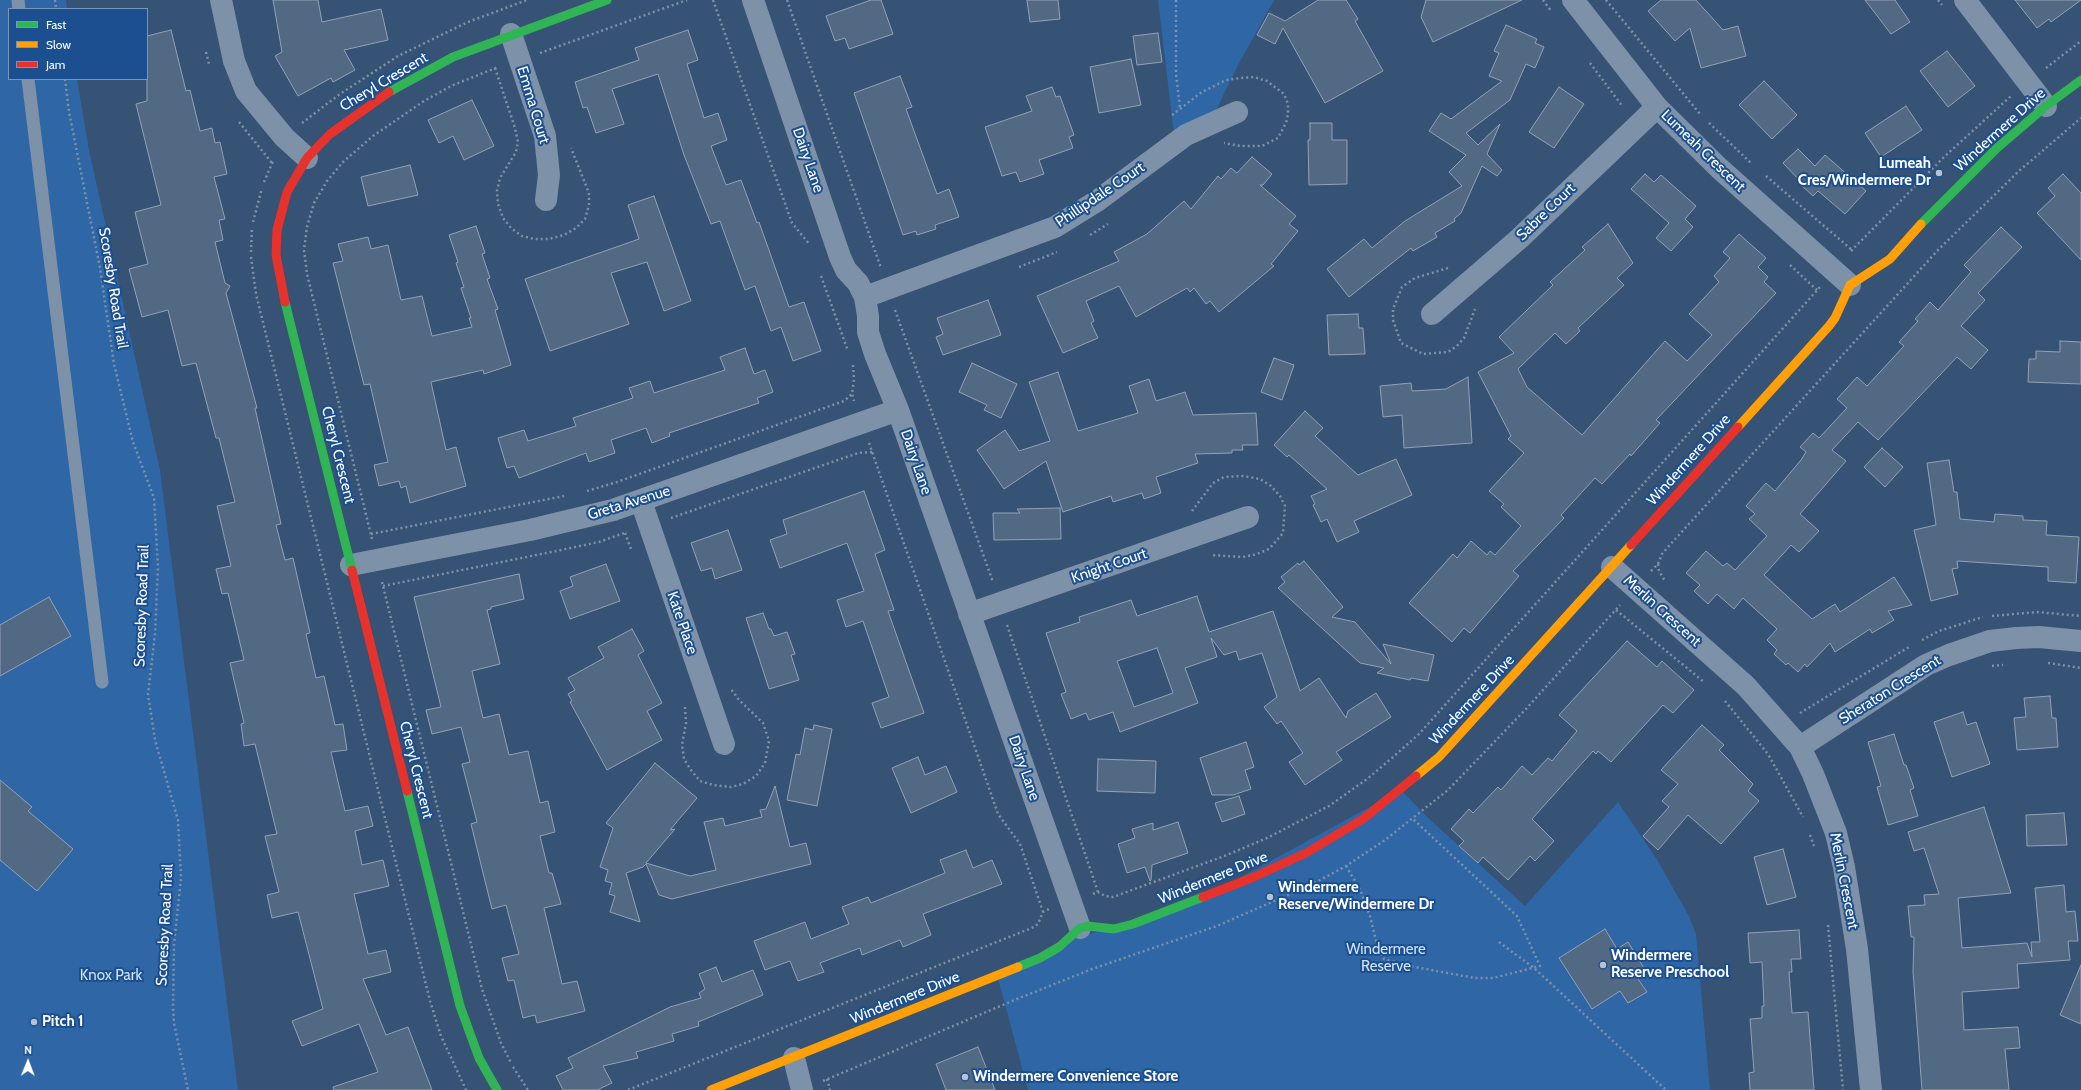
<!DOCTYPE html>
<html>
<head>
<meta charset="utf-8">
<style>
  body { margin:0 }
  #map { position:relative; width:2081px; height:1090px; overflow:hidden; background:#365274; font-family:Cabin,sans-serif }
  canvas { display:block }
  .legend { position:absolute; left:8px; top:8px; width:140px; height:72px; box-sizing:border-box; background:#1b4f8f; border:1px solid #7695bc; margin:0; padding:5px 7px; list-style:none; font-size:12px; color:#fff }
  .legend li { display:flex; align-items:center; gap:8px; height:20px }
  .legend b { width:20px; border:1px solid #7695bc }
  .north { position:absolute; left:8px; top:1042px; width:40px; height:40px; -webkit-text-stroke:3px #1b4f8f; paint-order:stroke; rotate:1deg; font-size:11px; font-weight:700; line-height:16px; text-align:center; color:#fff }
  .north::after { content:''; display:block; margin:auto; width:14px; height:18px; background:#fff; clip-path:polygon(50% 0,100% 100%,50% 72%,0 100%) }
</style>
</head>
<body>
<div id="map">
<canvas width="2081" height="1090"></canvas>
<ul class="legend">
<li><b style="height:5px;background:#30b455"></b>Fast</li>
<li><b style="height:5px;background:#ff9f0a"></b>Slow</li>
<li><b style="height:5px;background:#e5322d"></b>Jam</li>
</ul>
<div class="north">N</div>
</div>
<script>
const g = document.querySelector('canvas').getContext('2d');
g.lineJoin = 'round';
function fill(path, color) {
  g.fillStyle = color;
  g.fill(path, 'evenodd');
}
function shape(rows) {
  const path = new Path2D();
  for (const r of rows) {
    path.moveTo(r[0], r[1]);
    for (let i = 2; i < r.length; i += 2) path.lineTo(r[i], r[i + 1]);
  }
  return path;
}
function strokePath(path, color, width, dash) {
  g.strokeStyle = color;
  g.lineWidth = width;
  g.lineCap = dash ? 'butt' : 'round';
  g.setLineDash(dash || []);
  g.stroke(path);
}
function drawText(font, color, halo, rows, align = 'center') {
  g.font = font + ' Cabin,sans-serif';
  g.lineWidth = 4;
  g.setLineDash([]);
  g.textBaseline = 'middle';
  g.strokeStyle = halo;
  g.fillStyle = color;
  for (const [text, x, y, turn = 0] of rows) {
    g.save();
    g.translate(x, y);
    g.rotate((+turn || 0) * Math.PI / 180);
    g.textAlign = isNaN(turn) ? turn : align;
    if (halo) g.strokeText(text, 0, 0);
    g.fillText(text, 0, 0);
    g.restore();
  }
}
fill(shape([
  [0,0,66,0,67,9,9,9,9,79,77,79,89,150,160,470,238,1090,0,1090],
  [1158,0,1274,0,1236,69,1210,123,1175,143],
  [1401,790,1425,815,1525,906,1618,802,1656,858,1689,916,1696,934,1710,1090,1028,1090,997,975,1065,942,1206,896]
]), '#2f66a5');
const building = shape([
  [273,0,318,0,322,22,381,9,388,40,344,50,355,70,333,82,331,78,298,96,275,56,282,52,273,0],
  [871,0,881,0,893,34,849,49,845,38,835,41,826,16,871,0],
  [1027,0,1058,0,1060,19,1030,22,1027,0],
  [1318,0,1346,0,1358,19,1355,21,1383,71,1325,103,1283,28,1275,44,1257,35,1269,13,1285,21,1318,0],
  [1426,0,1522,0,1433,42,1421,17,1426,0],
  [1661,0,1696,0,1723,30,1738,26,1746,56,1701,68,1690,28,1675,41,1648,11,1661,0],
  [1865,0,1895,0,1910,22,1891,34,1865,0],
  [2015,0,2081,0,2051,22,2049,19,2037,28,2015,0],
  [1506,25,1537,39,1535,43,1544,47,1535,68,1526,64,1510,100,1466,133,1478,145,1500,124,1487,154,1502,170,1497,176,1482,166,1461,213,1454,219,1455,221,1435,233,1437,237,1413,251,1411,248,1349,297,1327,269,1364,239,1372,248,1405,221,1462,186,1449,172,1466,155,1429,131,1441,113,1451,119,1502,81,1489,76,1499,53,1494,51,1506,25],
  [171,30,186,91,190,90,200,131,212,128,215,143,220,142,227,174,214,177,225,219,219,220,223,240,215,242,225,283,230,286,226,293,257,408,255,408,281,524,276,525,285,560,293,558,310,633,306,634,316,678,324,676,335,725,343,724,347,750,331,752,345,811,368,806,373,826,355,831,362,865,383,860,389,886,354,894,368,954,386,950,391,972,363,979,386,1035,408,1027,432,1090,334,1090,333,1087,378,1072,359,1024,302,1046,292,1021,323,1009,298,912,272,918,267,895,279,892,265,836,277,834,255,744,244,746,241,724,244,723,230,663,244,660,228,593,222,594,216,569,231,566,217,506,235,502,219,438,216,438,196,363,182,366,168,310,142,317,129,269,148,264,135,212,161,205,136,104,147,101,147,36,171,30],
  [688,30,698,60,687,64,704,118,718,113,727,140,711,146,726,185,741,180,757,223,759,222,789,307,804,302,821,351,793,361,781,327,771,331,755,286,745,290,720,221,711,224,684,155,658,74,612,89,624,124,596,133,587,107,583,108,575,82,639,60,635,48,688,30],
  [1158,33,1162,62,1137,65,1133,36,1158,33],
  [1947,51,1975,86,1948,107,1920,71,1947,51],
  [1131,59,1141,105,1099,113,1090,67,1131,59],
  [900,76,912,107,906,109,937,194,949,189,959,217,935,225,936,229,917,235,916,231,903,235,854,93,900,76],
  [1764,81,1797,115,1772,139,1739,105,1764,81],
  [1052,87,1056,97,1060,96,1074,135,1069,137,1073,148,1039,160,1044,174,1020,182,1016,172,1002,176,985,127,1032,111,1026,96,1052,87],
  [1559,87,1584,104,1554,148,1529,132,1559,87],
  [472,100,494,146,464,160,453,136,439,143,428,120,472,100],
  [1906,106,1922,130,1881,157,1865,133,1906,106],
  [1310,123,1332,123,1332,140,1347,140,1347,184,1309,185,1308,140,1310,140,1310,123],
  [1798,149,1815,166,1825,155,1866,191,1845,214,1818,191,1813,196,1800,184,1801,182,1783,163,1798,149],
  [1252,157,1272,174,1263,185,1260,185,1296,216,1289,224,1298,231,1271,264,1274,266,1219,312,1210,301,1206,304,1194,288,1190,292,1187,288,1136,317,1119,286,1086,301,1094,321,1091,323,1098,338,1063,353,1037,296,1119,261,1114,252,1147,234,1184,201,1191,209,1218,176,1221,179,1231,168,1237,173,1252,157],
  [410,165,418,195,368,206,361,177,410,165],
  [1645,174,1654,182,1661,175,1696,206,1685,219,1693,227,1671,251,1656,238,1669,223,1631,189,1645,174],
  [2063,174,2081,193,2081,260,2037,213,2055,196,2048,188,2063,174],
  [654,196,691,301,664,311,647,262,611,273,629,324,550,351,525,279,639,239,628,205,654,196],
  [1608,224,1633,263,1617,278,1624,285,1578,328,1580,331,1566,344,1555,333,1518,369,1527,387,1582,435,1665,341,1687,361,1712,335,1689,314,1719,282,1714,276,1730,258,1723,252,1739,234,1766,258,1758,267,1768,277,1764,282,1776,293,1656,420,1660,423,1631,456,1630,454,1602,484,1595,478,1561,515,1564,518,1513,571,1519,576,1470,633,1464,628,1452,642,1409,603,1453,554,1457,558,1471,541,1487,555,1490,551,1495,555,1521,526,1501,507,1504,504,1489,491,1524,453,1508,439,1511,436,1478,372,1514,353,1499,337,1553,285,1550,282,1585,250,1582,247,1608,224],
  [476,226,485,253,482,254,490,278,487,279,498,309,495,310,511,365,484,374,483,370,431,382,446,450,456,447,466,486,410,503,406,486,401,488,399,481,379,486,374,465,388,462,370,384,364,385,333,263,343,261,338,244,368,237,371,249,388,245,401,300,422,296,432,336,472,327,469,318,471,318,461,288,464,287,456,263,458,262,449,235,476,226],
  [2001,227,2022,247,1978,293,1985,300,1961,326,1988,350,1971,369,1957,357,1878,440,1858,422,1832,450,1846,461,1800,514,1819,531,1799,552,1791,545,1764,575,1812,619,1835,604,1840,612,1894,577,1912,605,1888,611,1894,620,1872,633,1870,629,1835,652,1830,643,1807,667,1805,664,1798,672,1788,663,1786,665,1774,654,1777,650,1767,640,1777,629,1743,598,1734,609,1717,594,1708,604,1694,591,1700,585,1686,573,1706,551,1723,566,1727,563,1735,570,1767,536,1749,519,1755,514,1746,506,1766,483,1775,491,1801,460,1806,452,1800,447,1813,433,1819,438,1847,408,1837,399,1857,377,1867,386,1904,346,1899,342,1918,321,1915,319,1930,302,1938,310,1971,272,1964,265,2001,227],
  [988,300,1001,335,943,355,936,337,943,334,937,318,988,300],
  [1358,314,1359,328,1363,328,1365,354,1329,355,1327,315,1358,314],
  [2060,341,2081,342,2081,384,2028,382,2029,359,2036,359,2036,351,2060,352,2060,341],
  [745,348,754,374,765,370,773,392,757,398,759,403,669,433,670,436,652,443,646,428,611,440,615,453,589,462,586,453,519,478,514,466,507,468,498,438,524,430,528,441,576,426,573,418,633,398,629,388,650,381,654,393,725,370,720,357,745,348],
  [1274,358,1294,365,1282,400,1261,392,1274,358],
  [972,363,1017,384,1001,418,984,410,987,405,959,392,972,363],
  [1058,372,1078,431,1138,413,1129,386,1149,379,1156,401,1185,392,1193,415,1256,413,1258,445,1242,445,1243,450,1232,450,1232,453,1195,454,1198,463,1156,477,1161,493,1144,499,1142,493,1113,502,1111,496,1063,512,1046,461,1004,489,977,450,1005,430,1019,451,1050,441,1029,382,1058,372],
  [1468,377,1472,443,1404,448,1402,415,1383,417,1380,386,1411,383,1412,391,1446,389,1468,377],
  [1305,411,1323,428,1315,436,1358,475,1396,459,1412,495,1354,521,1359,532,1337,542,1327,519,1321,522,1313,505,1315,504,1311,496,1327,489,1289,455,1287,457,1274,445,1305,411],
  [1882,448,1903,467,1885,487,1864,467,1882,448],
  [1949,460,1954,492,1957,492,1960,519,1994,522,1995,514,2023,516,2023,520,2047,521,2046,535,2079,537,2076,583,2048,581,2048,567,1957,561,1958,568,1952,569,1958,594,1931,601,1914,530,1936,525,1927,463,1949,460],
  [864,491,885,550,875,554,894,610,888,611,924,713,881,728,872,703,889,697,863,621,846,627,837,600,864,591,847,543,780,568,770,540,787,534,783,520,864,491],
  [1060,508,1061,539,994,540,993,513,1020,513,1017,509,1060,508],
  [728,530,742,570,715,579,712,568,701,571,691,543,728,530],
  [1304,561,1343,607,1332,617,1355,622,1391,664,1383,644,1434,655,1428,681,1411,678,1410,680,1377,673,1384,668,1360,663,1278,588,1285,582,1281,577,1298,563,1299,565,1304,561],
  [606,564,620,601,570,619,560,591,573,586,570,577,606,564],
  [519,574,524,599,491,607,491,609,487,610,500,664,472,671,483,718,499,714,509,755,528,751,540,803,548,801,555,832,540,836,549,873,552,873,561,904,544,908,562,984,577,981,585,1011,537,1023,535,1015,523,1018,514,980,508,981,502,958,519,954,506,905,492,909,485,881,471,824,477,822,462,764,470,762,461,727,432,734,426,710,441,707,414,597,519,574],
  [1197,596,1209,632,1273,611,1300,691,1319,678,1346,718,1348,711,1376,693,1391,717,1336,752,1342,760,1305,785,1289,762,1303,753,1281,721,1277,724,1264,707,1277,697,1262,653,1239,660,1236,651,1224,655,1211,638,1217,657,1185,668,1198,703,1120,732,1113,712,1089,720,1086,713,1071,719,1061,694,1066,692,1046,633,1080,622,1079,617,1131,600,1137,616,1197,596],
  [1157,648,1173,693,1134,707,1117,661,1157,648],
  [49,597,71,636,0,676,0,625,49,597],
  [763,613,769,629,771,629,774,636,787,632,795,654,791,655,799,680,769,689,746,618,763,613],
  [632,629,644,651,638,655,662,703,647,711,662,740,607,770,570,702,572,701,568,694,575,690,568,678,604,658,598,647,632,629],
  [1627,641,1657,667,1662,661,1694,690,1673,713,1663,705,1611,762,1598,751,1596,754,1593,751,1532,819,1554,841,1535,861,1530,856,1508,880,1483,857,1478,863,1459,846,1464,841,1451,829,1469,809,1473,813,1498,787,1501,790,1522,766,1532,775,1548,758,1552,761,1577,731,1559,715,1627,641],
  [2050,696,2052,718,2056,718,2058,747,2017,750,2014,718,2026,717,2024,698,2050,696],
  [1963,712,1967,725,1976,722,1990,764,1952,777,1934,722,1963,712],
  [814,725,832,729,817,806,787,800,796,754,800,755,805,728,813,730,814,725],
  [1702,725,1724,745,1719,750,1753,784,1748,791,1759,801,1721,844,1688,815,1658,850,1643,836,1669,807,1662,801,1678,784,1661,770,1702,725],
  [1894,734,1904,765,1906,765,1914,788,1910,790,1918,816,1888,825,1877,787,1881,786,1868,742,1894,734],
  [1246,742,1254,767,1245,770,1251,789,1233,795,1212,795,1200,758,1246,742],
  [918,757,925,775,946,766,957,792,911,813,892,768,918,757],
  [1098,759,1156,761,1155,793,1097,791,1098,759],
  [655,763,697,798,670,830,675,829,646,863,690,876,716,870,704,822,723,818,725,826,762,817,760,810,766,809,775,786,790,847,806,843,811,864,672,899,659,895,646,864,643,867,626,873,640,922,610,912,615,896,609,894,612,883,605,881,608,870,600,867,613,828,606,823,655,763],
  [0,780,32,807,28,811,73,849,37,891,0,860,0,780],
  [1239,796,1245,814,1222,822,1215,803,1239,796],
  [1984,807,2011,893,1958,898,1962,948,2027,943,2032,957,2031,942,2040,942,2035,888,2064,885,2066,912,2075,911,2078,941,2068,941,2070,960,2017,964,2019,988,1962,992,1964,1030,2018,1027,2020,1048,2005,1049,2009,1090,1922,1090,1913,972,1914,937,1911,937,1908,906,1925,905,1924,895,1939,894,1924,848,1914,851,1908,832,1984,807],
  [2064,813,2067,845,2027,846,2026,815,2064,813],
  [1178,822,1188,853,1152,865,1151,880,1150,881,1145,867,1127,873,1118,844,1135,838,1132,829,1153,823,1153,830,1178,822],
  [1783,849,1796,897,1767,905,1754,857,1783,849],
  [966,850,973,868,992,860,1002,884,923,914,931,935,903,947,900,940,862,955,860,948,820,963,824,972,798,981,790,961,765,970,754,941,805,922,811,939,849,924,842,907,868,897,871,903,945,873,940,860,966,850],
  [1605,929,1617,949,1628,942,1647,973,1638,979,1647,992,1628,1003,1620,991,1592,1009,1559,958,1605,929],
  [1799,930,1801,959,1791,959,1792,972,1789,972,1792,1013,1808,1012,1814,1090,1750,1090,1749,1073,1754,1072,1750,1019,1762,1018,1762,1006,1764,1006,1762,962,1750,963,1748,933,1799,930],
  [2081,965,2081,1024,2060,1015,2081,965],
  [716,967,722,982,753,970,763,995,698,1022,699,1026,672,1034,674,1041,636,1052,638,1058,603,1066,612,1083,597,1090,563,1090,556,1076,573,1068,568,1058,670,1007,701,998,699,993,705,989,699,974,716,967],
  [978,1047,995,1090,946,1090,936,1064,978,1047]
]);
fill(building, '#526984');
strokePath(building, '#92a2b6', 1);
strokePath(shape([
  [55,0,56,9],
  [713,0,792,223,810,245],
  [787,0,881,268],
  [1176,0,1176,74,1180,108],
  [1543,0,1551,11],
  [1606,0,1700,114],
  [1938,0,1942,5],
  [206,52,209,64],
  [540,53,687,0],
  [1590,63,1623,107],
  [495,68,515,128,518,142,516,152,500,178,497,191,498,204,503,218,511,228,522,236,534,239,549,239,564,235,576,228,585,219,589,205,589,193,571,148],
  [2046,68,2081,41],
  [65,79,69,112,100,268,114,364,133,442,154,498,158,567,155,634,148,694,155,740,178,820,181,878,174,944,173,1008,174,1023,188,1090],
  [1172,115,1202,92,1226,80,1241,78,1254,77,1267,81,1284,94,1288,104,1288,114,1286,123,1278,138,1262,146,1240,146,1224,143],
  [239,122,272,163],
  [302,123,340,94,398,56,468,22,527,0],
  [1709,123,1752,164],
  [1766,176,1852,250],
  [264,182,274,159],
  [253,222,262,188],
  [1090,235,1108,224],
  [1851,251,1944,157,2011,96],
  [251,252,252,227],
  [251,257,256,294,430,1001,441,1036,466,1090],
  [1790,265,1817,290],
  [1019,267,1057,252],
  [1448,268,1415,278,1402,287,1393,309,1393,320,1401,343,1423,354,1448,352,1457,346,1464,338,1475,309],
  [821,276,848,351],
  [895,310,993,582],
  [853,365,854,380,852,394,854,401],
  [869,443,998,814,1020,844,1043,912],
  [587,491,617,482,844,401,852,394],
  [1192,511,1213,483,1224,477,1243,476,1260,479,1271,486,1280,496,1285,506,1283,533,1269,549,1257,554,1243,557,1211,555],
  [671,518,858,453,872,452],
  [625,533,631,549],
  [371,534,564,496],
  [372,539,307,274,304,250,307,227,314,203,327,181,343,162,373,136,424,101,451,86,498,67],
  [1658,564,1659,571,1665,581],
  [1651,571,1658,564,1662,554,1668,547,1938,250,2019,171,2081,118],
  [382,582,482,989,501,1043,511,1063],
  [383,586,561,550,599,542,627,532],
  [1616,610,1704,682],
  [1992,616,2037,612,2081,616],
  [1007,625,1098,892],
  [1922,640,1939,631,1983,617],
  [2048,663,2081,668],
  [1992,666,2003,665],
  [1725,701,1768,754,1803,817],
  [685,707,686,723,682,745,684,759,691,770,700,781,713,785,731,787,743,784,756,776,765,763,769,741,763,723,739,700,731,689],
  [1800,713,1909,647],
  [1810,835,1814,846],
  [1346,866,1360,889,1370,916,1378,949,1384,959,1404,965,1475,978,1493,978,1540,966,1517,916,1413,819],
  [1093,894,1098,892,1105,896,1113,897,1227,855,1267,838,1329,806,1367,779,1392,758,1419,734,1820,287],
  [1828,925,1843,1090],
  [1499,942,1534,968,1666,1090],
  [513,1067,528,1090],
  [827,1079,830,1090],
  [823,1081,1017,999,1092,969,1217,926,1311,885,1346,866,1385,840,1448,790,1525,710,1620,605],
  [628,1090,1034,927,1038,924,1043,912,1049,909]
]), '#7d92a8', 2.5, [2, 3]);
strokePath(shape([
  [18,0,19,9],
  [28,79,102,682]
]), '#7d92a8', 13);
strokePath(shape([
  [221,0,234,61,246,91,284,137,307,158],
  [753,0,840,257,846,270,858,283,865,297,868,316,868,332,875,354,898,410,1080,928],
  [1573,0,1657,107,1719,168,1850,285],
  [1965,0,2046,106],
  [511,34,545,136,549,175,546,200],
  [865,297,1055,227,1097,201,1186,135,1237,112],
  [1432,314,1520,238,1657,107],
  [641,501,724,744],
  [351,565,530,530,613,510,898,410],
  [1612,567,1746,686,1800,747,1813,774,1836,833,1844,867,1857,949,1871,1090],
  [969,614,1248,517],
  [1800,747,1926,665,1949,655,1990,641,2016,638,2039,637,2081,641],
  [794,1058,802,1090]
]), '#7d92a8', 22);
strokePath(shape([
  [389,92,453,57,607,0],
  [1921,224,1997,148,2046,106,2081,80],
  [285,302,352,570],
  [407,791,460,1006,479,1058,497,1090],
  [1018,967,1040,958,1059,947,1080,928,1088,926,1114,929,1133,924,1203,897]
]), '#30b455', 9);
strokePath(shape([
  [1738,427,1829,326,1835,318,1850,285,1890,259,1921,224],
  [1416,776,1439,757,1631,545],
  [711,1090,1018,967]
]), '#ff9f0a', 9);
strokePath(shape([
  [285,302,276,255,277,230,287,192,307,158,330,134,389,92],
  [1631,545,1738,427],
  [352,570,407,791],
  [1203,897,1254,877,1306,853,1363,819,1416,776]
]), '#e5322d', 9);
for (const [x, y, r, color] of [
  [1939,173,4,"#b9c2ce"],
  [1270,897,4,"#b9c2ce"],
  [1603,965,4,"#b9c2ce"],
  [34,1022,4,"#b9c2ce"],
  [965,1077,4,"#b9c2ce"]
]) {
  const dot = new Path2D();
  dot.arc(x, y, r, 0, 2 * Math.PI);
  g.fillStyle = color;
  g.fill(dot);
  strokePath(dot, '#1b4f8f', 1.5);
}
drawText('15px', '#fff', '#1b4f8f', [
  ["Cheryl Crescent",384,82,-31],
  ["Emma Court",533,105,73],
  ["Windermere Drive",2000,130,-42],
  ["Lumeah Crescent",1703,151,44],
  ["Dairy Lane",808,160,71],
  ["Phillipdale Court",1100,195,-34],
  ["Sabre Court",1546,212,-44],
  ["Scoresby Road Trail",113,288,81],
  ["Cheryl Crescent",338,455,76],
  ["Windermere Drive",1689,460,-48],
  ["Dairy Lane",916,462,71],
  ["Greta Avenue",629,503,-17],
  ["Knight Court",1109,566,-19],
  ["Scoresby Road Trail",142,606,-88],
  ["Merlin Crescent",1662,611,42],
  ["Kate Place",682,623,71],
  ["Sheraton Crescent",1890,690,-32],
  ["Windermere Drive",1472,700,-47],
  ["Dairy Lane",1024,768,71],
  ["Cheryl Crescent",416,770,76],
  ["Windermere Drive",1213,878,-22],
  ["Merlin Crescent",1844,881,79],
  ["Scoresby Road Trail",165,925,-87],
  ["Windermere Drive",905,998,-22]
]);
drawText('bold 15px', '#fff', '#1b4f8f', [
  ["Lumeah",1931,164,"right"],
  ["Cres/Windermere Dr",1931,181,"right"],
  ["Windermere",1278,888],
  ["Reserve/Windermere Dr",1278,905],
  ["Windermere",1611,956],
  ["Reserve Preschool",1611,973],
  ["Pitch 1",42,1022],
  ["Windermere Convenience Store",973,1077]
], 'left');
drawText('15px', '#cfe3fa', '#1b4f8f', [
  ["Windermere",1386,950],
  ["Reserve",1386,967],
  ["Knox Park",111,976]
]);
</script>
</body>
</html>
